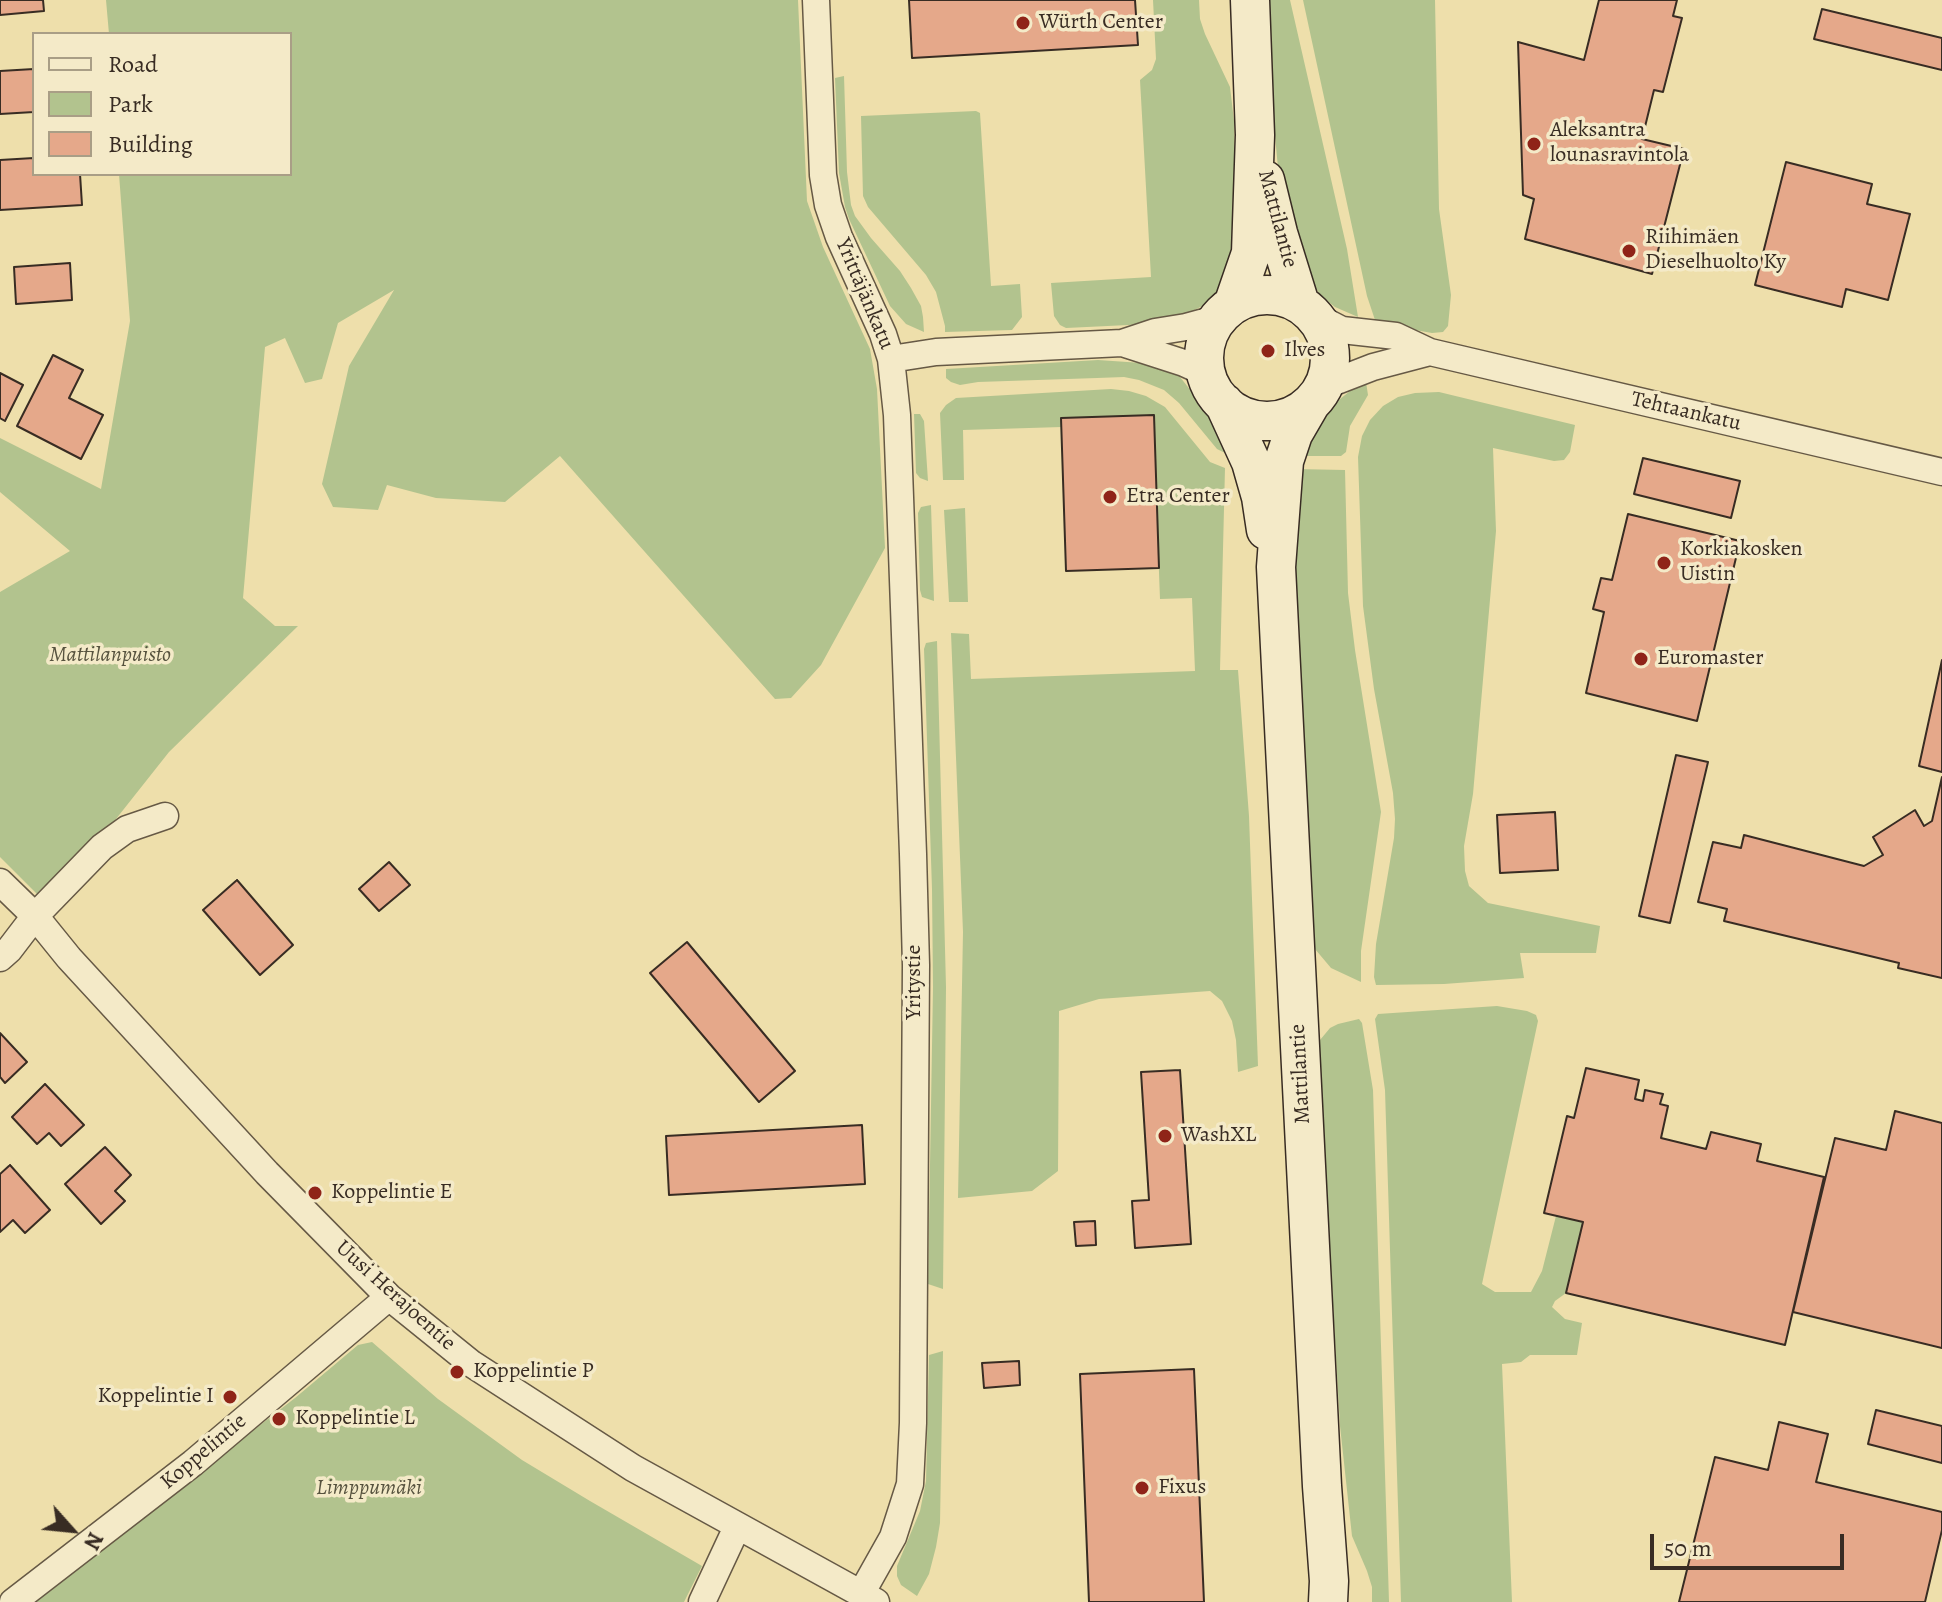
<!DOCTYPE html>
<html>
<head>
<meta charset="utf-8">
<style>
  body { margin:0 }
  #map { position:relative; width:1942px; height:1602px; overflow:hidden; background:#eedfab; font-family:Alegreya,serif }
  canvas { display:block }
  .legend { position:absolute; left:32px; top:32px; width:260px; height:144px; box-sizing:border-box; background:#f4eac8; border:2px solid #a99e86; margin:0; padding:10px 14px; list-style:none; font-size:24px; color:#382c23 }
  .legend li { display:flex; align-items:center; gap:16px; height:40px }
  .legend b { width:40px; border:2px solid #a99e86 }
  .north { position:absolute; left:32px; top:1490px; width:80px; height:80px; -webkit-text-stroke:6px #f4eac8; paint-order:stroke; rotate:117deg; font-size:22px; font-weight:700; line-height:32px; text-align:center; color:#382c23 }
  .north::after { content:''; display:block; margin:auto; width:28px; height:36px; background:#382c23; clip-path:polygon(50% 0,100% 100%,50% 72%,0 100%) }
  .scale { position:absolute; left:1650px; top:1534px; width:194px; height:36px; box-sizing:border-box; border:4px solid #382c23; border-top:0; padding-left:10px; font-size:24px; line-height:28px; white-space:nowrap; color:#382c23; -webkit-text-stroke:6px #f4eac8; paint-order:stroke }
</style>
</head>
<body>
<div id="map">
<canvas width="1942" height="1602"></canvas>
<ul class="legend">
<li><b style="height:10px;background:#f4eac8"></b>Road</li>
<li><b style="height:22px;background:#b2c38e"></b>Park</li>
<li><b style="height:22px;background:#e5a88a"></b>Building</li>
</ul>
<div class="north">N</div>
<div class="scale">50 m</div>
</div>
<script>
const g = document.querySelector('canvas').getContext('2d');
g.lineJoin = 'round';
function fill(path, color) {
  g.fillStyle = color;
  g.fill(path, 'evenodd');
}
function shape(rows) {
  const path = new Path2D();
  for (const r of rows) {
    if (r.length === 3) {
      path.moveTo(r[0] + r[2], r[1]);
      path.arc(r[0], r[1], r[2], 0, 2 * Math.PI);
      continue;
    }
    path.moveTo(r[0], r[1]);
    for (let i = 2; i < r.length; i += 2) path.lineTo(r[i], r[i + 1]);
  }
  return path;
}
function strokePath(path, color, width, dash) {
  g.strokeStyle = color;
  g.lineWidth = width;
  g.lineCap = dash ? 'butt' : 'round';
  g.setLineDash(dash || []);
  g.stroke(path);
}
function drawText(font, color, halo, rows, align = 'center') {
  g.font = font + ' Alegreya,serif';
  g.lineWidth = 7;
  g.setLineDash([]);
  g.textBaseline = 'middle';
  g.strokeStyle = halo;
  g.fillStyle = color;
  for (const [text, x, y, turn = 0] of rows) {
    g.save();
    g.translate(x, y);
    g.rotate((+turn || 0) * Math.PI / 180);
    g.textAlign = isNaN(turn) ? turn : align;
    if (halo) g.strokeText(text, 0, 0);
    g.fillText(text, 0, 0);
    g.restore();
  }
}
fill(shape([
  [106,0,798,0,807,201,823,247,870,349,877,389,885,548,821,665,791,698,775,699,560,456,505,502,436,498,387,485,378,510,333,507,322,484,349,366,394,290,338,323,322,379,305,383,285,338,265,347,243,598,275,626,298,626,169,752,97,843,40,897,0,857,0,592,70,551,0,492,0,438,101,489,130,321,119,174,290,174,290,34,109,34],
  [1153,0,1199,0,1200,19,1205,34,1230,87,1234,121,1236,248,1224,282,1216,295,1208,303,1185,315,1149,324,1066,328,1060,325,1054,316,1051,283,1151,277,1140,80,1152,70,1156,59],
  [1269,0,1290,0,1347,249,1358,317,1335,307,1321,296,1310,280,1278,168,1274,125],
  [1303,0,1435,0,1439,209,1451,295,1448,326,1443,332,1432,333,1376,323,1367,296],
  [844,76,847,172,851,205,855,216,871,238,900,271,911,288,921,306,923,317,924,332,906,324,890,306,849,219,845,207,839,173,835,78],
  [976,111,980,113,991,286,1020,284,1022,317,1012,330,945,332,945,326,936,292,926,275,868,207,863,196,861,116],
  [1098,360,1142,363,1168,370,1180,377,1218,425,1235,453,1225,453,1217,449,1179,403,1164,390,1139,380,1124,377,1097,378,978,382,960,385,951,382,946,378,946,369],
  [1366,382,1368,395,1350,426,1346,452,1341,456,1298,456,1324,412,1350,391],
  [1111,389,1129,391,1146,396,1165,407,1210,462,1225,468,1220,670,1238,670,1249,816,1258,1066,1238,1072,1236,1040,1232,1021,1222,1001,1210,991,1099,999,1059,1011,1058,1171,1032,1191,958,1198,963,932,951,633,969,634,971,679,1195,671,1192,598,1160,599,1153,415,1062,427,963,430,964,480,943,480,940,413,946,405,956,398],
  [1439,392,1575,425,1570,452,1564,460,1554,461,1493,448,1496,531,1473,794,1464,846,1465,871,1469,886,1488,903,1600,926,1596,953,1520,953,1524,978,1444,984,1376,985,1374,977,1376,944,1394,838,1395,819,1393,793,1374,689,1363,606,1358,457,1362,436,1370,420,1383,406,1398,397,1415,393],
  [914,414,920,414,924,421,928,481,920,478,916,473],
  [1295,469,1345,470,1348,593,1355,650,1381,812,1361,951,1361,982,1331,968,1315,949,1296,597,1292,492],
  [931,505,934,601,922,597,920,590,918,513,921,507],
  [965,508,968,602,949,602,944,510],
  [937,641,946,987,943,1289,928,1284,933,987,932,889,924,649,926,643],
  [1497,1006,1527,1011,1536,1015,1538,1021,1482,1284,1495,1292,1531,1292,1542,1271,1556,1216,1583,1222,1566,1293,1555,1301,1552,1307,1565,1319,1582,1323,1577,1355,1530,1355,1521,1362,1502,1364,1512,1602,1401,1602,1385,1090,1375,1019,1378,1014],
  [1359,1019,1362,1023,1373,1090,1389,1602,1372,1602,1372,1587,1367,1571,1352,1536,1340,1426,1319,1065,1320,1040,1330,1028,1338,1024],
  [372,1342,438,1399,522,1460,590,1501,702,1566,684,1602,34,1602,49,1592,167,1497,295,1398,358,1345],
  [943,1351,940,1523,936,1547,929,1574,917,1596,901,1585,897,1576,897,1566,920,1511,926,1481,929,1355]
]), '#b2c38e');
const building = shape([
  [0,0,43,0,44,11,0,15,0,0],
  [909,0,1135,0,1138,45,912,58,909,0],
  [1599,0,1677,0,1673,16,1682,18,1663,92,1654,90,1642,139,1684,149,1652,274,1525,239,1534,199,1523,195,1518,42,1584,60,1599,0],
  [1822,9,1942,38,1942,70,1814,39,1822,9],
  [34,69,34,112,0,114,0,71,34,69],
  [34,158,34,174,80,174,82,205,0,210,0,160,34,158],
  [1786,162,1872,184,1867,204,1910,214,1888,300,1846,289,1842,307,1755,285,1786,162],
  [70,263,72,300,16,304,14,267,70,263],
  [53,355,83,370,69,398,103,415,81,459,17,426,53,355],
  [0,373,23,385,5,421,0,418,0,373],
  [1154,415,1159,568,1066,571,1061,418,1154,415],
  [1643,458,1740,481,1731,518,1634,494,1643,458],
  [1628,514,1740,541,1697,721,1586,693,1604,612,1593,609,1601,578,1612,580,1628,514],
  [1942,660,1942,772,1919,766,1942,660],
  [1676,755,1708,762,1670,923,1639,916,1676,755],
  [1942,777,1942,978,1898,968,1899,963,1724,921,1727,909,1698,902,1713,842,1741,848,1744,835,1864,866,1883,855,1873,837,1915,810,1924,826,1932,821,1942,777],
  [1555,812,1558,870,1500,873,1497,815,1555,812],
  [389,862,410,885,379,911,359,889,389,862],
  [237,880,293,945,260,975,203,910,237,880],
  [687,942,795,1071,759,1102,650,973,687,942],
  [0,1033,27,1062,5,1083,0,1077,0,1033],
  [1586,1068,1639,1080,1635,1099,1643,1101,1645,1090,1663,1094,1660,1104,1668,1106,1661,1138,1706,1149,1711,1132,1761,1144,1757,1161,1824,1177,1785,1345,1566,1293,1583,1222,1544,1213,1567,1116,1574,1118,1586,1068],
  [1180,1070,1191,1244,1135,1248,1132,1201,1149,1200,1141,1072,1180,1070],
  [45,1084,84,1125,61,1146,49,1133,37,1144,12,1117,45,1084],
  [1895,1111,1942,1123,1942,1348,1793,1312,1835,1138,1886,1150,1895,1111],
  [862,1125,865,1184,669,1195,666,1136,862,1125],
  [105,1147,131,1175,115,1191,125,1201,101,1224,65,1184,105,1147],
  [10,1165,50,1210,25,1233,13,1220,0,1232,0,1174,10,1165],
  [1095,1221,1096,1245,1076,1246,1074,1222,1095,1221],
  [1019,1361,1020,1385,984,1388,982,1363,1019,1361],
  [1194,1369,1204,1602,1089,1602,1080,1374,1194,1369],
  [1876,1410,1942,1426,1942,1463,1868,1444,1876,1410],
  [1779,1422,1828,1434,1816,1482,1942,1512,1942,1530,1925,1602,1679,1602,1715,1457,1768,1470,1779,1422]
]);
fill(building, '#e5a88a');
strokePath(building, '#382c23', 2);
const street = shape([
  [816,0,823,175,828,205,839,237,883,334,891,359,897,415,913,854,916,965,913,1423,910,1484,893,1537,861,1594],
  [1315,316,1342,330,1396,336,1430,352,1942,472],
  [1122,343,1184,363,1206,373],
  [891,359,936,352,1122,343,1155,332,1186,327,1219,318],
  [1324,386,1373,367,1430,352],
  [0,882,35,916,69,958,267,1173,389,1297,472,1364,633,1468,876,1602],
  [0,958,9,950,35,916,102,847,127,829,165,816],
  [13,1602,193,1463,389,1297],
  [702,1602,737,1527]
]);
const secondary = shape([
  [1265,180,1278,233,1300,304],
  [1267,358,63],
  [1233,305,1251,253,1255,135,1250,0],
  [1224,403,1251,462,1261,497,1266,530],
  [1311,403,1293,434,1284,461,1276,567,1322,1486,1329,1581,1328,1602]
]);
strokePath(street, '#665945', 29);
strokePath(secondary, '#382c23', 41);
strokePath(street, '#f4eac8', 26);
strokePath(secondary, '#f4eac8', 38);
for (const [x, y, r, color] of [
  [1023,23,8,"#8f2418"],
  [1534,144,8,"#8f2418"],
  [1629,251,8,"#8f2418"],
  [1268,351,8,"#8f2418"],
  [1110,497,8,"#8f2418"],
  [1664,563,8,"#8f2418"],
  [1641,659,8,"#8f2418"],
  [1165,1136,8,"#8f2418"],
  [315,1193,8,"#8f2418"],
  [457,1372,8,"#8f2418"],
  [230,1397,8,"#8f2418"],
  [279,1419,8,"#8f2418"],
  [1142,1488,8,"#8f2418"]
]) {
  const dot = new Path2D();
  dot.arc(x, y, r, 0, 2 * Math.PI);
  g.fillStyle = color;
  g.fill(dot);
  strokePath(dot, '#f4eac8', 3);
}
drawText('22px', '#382c23', '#f4eac8', [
  ["Würth Center",1039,23],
  ["Aleksantra",1550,131],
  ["lounasravintola",1550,156],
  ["Riihimäen",1645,238],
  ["Dieselhuolto Ky",1645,263],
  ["Ilves",1284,351],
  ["Etra Center",1126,497],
  ["Korkiakosken",1680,550],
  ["Uistin",1680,575],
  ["Euromaster",1657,659],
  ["WashXL",1181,1136],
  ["Koppelintie E",331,1193],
  ["Koppelintie P",473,1372],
  ["Koppelintie I",214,1397,"right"],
  ["Koppelintie L",295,1419],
  ["Fixus",1158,1488]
], 'left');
drawText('22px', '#382c23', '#f4eac8', [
  ["Mattilantie",1277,219,75],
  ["Yrittäjänkatu",864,294,67],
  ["Tehtaankatu",1686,412,13],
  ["Yritystie",915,982,-90],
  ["Mattilantie",1301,1074,-93],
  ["Uusi Herajoentie",395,1296,42],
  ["Koppelintie",204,1452,-40]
]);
drawText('italic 22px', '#56523e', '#f4eac8', [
  ["Mattilanpuisto",110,656],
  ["Limppumäki",369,1489]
]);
</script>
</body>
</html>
